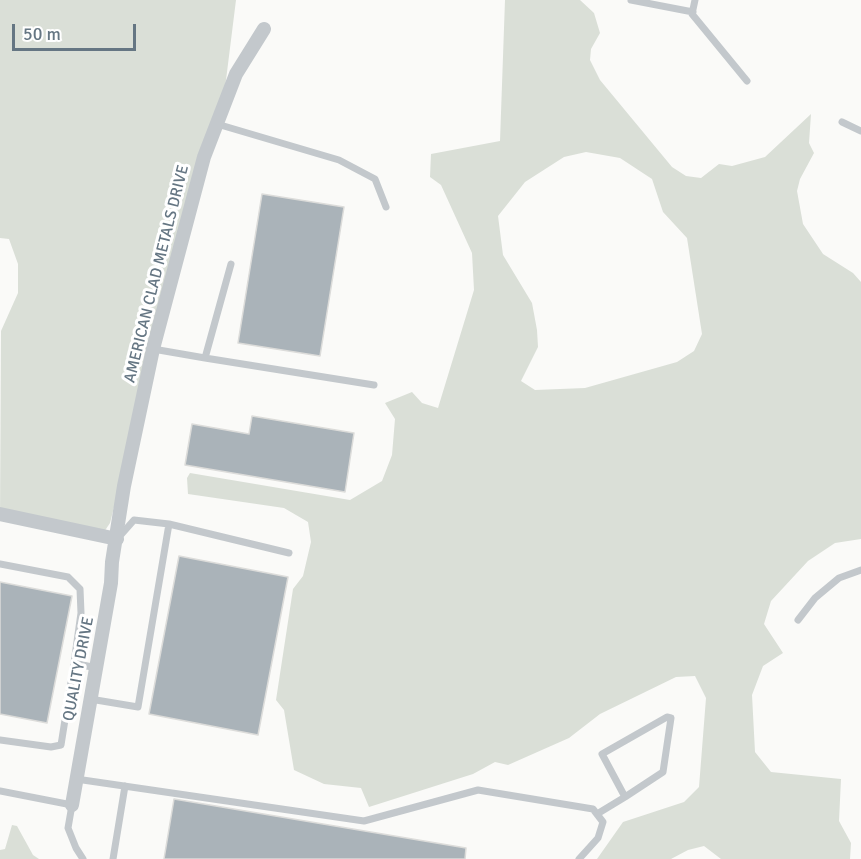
<!DOCTYPE html>
<html>
<head>
<meta charset="utf-8">
<style>
  body { margin:0 }
  #map { position:relative; width:861px; height:859px; overflow:hidden; background:#fafaf8; font-family:Signika,sans-serif }
  canvas { display:block }
  .scale { position:absolute; left:12px; top:24px; width:124px; height:27px; box-sizing:border-box; border:3px solid #657683; border-top:0; padding-left:8px; font-size:18px; line-height:21px; white-space:nowrap; color:#657683; -webkit-text-stroke:4px #fff; paint-order:stroke }
</style>
</head>
<body>
<div id="map">
<canvas width="861" height="859"></canvas>
<div class="scale">50 m</div>
</div>
<script>
const g = document.querySelector('canvas').getContext('2d');
g.lineJoin = 'round';
function fill(path, color) {
  g.fillStyle = color;
  g.fill(path, 'evenodd');
}
function shape(rows) {
  const path = new Path2D();
  for (const r of rows) {
    path.moveTo(r[0], r[1]);
    for (let i = 2; i < r.length; i += 2) path.lineTo(r[i], r[i + 1]);
  }
  return path;
}
function strokePath(path, color, width, dash) {
  g.strokeStyle = color;
  g.lineWidth = width;
  g.lineCap = dash ? 'butt' : 'round';
  g.setLineDash(dash || []);
  g.stroke(path);
}
function drawText(font, color, halo, rows, align = 'center') {
  g.font = font + ' Signika,sans-serif';
  g.lineWidth = 6;
  g.setLineDash([]);
  g.textBaseline = 'middle';
  g.strokeStyle = halo;
  g.fillStyle = color;
  for (const [text, x, y, turn = 0] of rows) {
    g.save();
    g.translate(x, y);
    g.rotate((+turn || 0) * Math.PI / 180);
    g.textAlign = isNaN(turn) ? turn : align;
    if (halo) g.strokeText(text, 0, 0);
    g.fillText(text, 0, 0);
    g.restore();
  }
}
fill(shape([
  [0,0,236,0,224,96,202,160,110,523,102,535,0,518,1,331,18,293,18,264,9,239,0,238],
  [505,0,580,0,594,13,600,33,591,49,590,60,600,80,672,167,686,176,701,178,719,164,732,166,765,157,811,114,809,143,814,153,800,179,797,191,803,224,823,254,853,273,861,282,861,539,835,543,808,561,771,601,764,624,783,653,763,666,752,695,755,752,771,772,841,779,839,821,851,843,850,859,721,859,704,846,688,850,671,859,597,859,623,822,684,802,699,787,706,698,695,676,676,677,600,714,569,738,508,765,495,762,473,774,369,807,361,788,324,784,294,770,284,710,276,700,293,589,303,576,311,542,308,522,284,508,188,494,187,478,190,473,350,500,382,481,392,455,395,419,385,403,412,392,422,403,438,408,474,290,472,253,441,185,430,177,431,154,500,141],
  [586,152,620,158,652,179,663,212,687,238,702,334,694,351,677,362,585,388,535,390,521,381,538,347,537,330,532,303,503,255,498,216,525,182,564,157],
  [12,825,17,826,33,855,39,859,0,859,0,850,5,849]
]), '#dadfd7');
const building = shape([
  [262,194,344,207,320,356,238,343,262,194],
  [252,416,354,433,345,492,185,465,192,424,249,434,252,416],
  [179,556,288,577,258,735,149,714,179,556],
  [0,582,72,596,47,723,0,714,0,582],
  [174,799,466,848,465,859,164,859,174,799]
]);
fill(building, '#aab3b9');
strokePath(building, '#dcdcda', 1.5);
strokePath(shape([
  [631,0,693,12],
  [695,0,692,14,747,81],
  [842,122,861,131],
  [217,124,339,160,375,179,386,207],
  [153,349,205,358,231,264],
  [205,358,374,385],
  [119,537,134,520,169,524,289,553],
  [0,564,68,577,80,589,81,613,74,663],
  [798,620,815,598,839,578,861,570],
  [90,699,138,707,169,524],
  [0,740,51,747,61,745,74,663,96,668],
  [76,779,364,821,478,790,593,809,603,822,598,838,579,859],
  [0,791,72,805,68,828,76,848,83,859],
  [597,814,625,797,663,772,671,718,667,717,602,754,625,797],
  [113,859,125,786]
]), '#c3c8cc', 7);
strokePath(shape([
  [0,514,117,539],
  [72,805,111,583,112,562,124,486,153,349,204,157,236,74,264,29]
]), '#c3c8cc', 14);
drawText('16px', '#657683', '#fff', [
  ["AMERICAN CLAD METALS DRIVE",157,274,-76],
  ["QUALITY DRIVE",79,669,-79]
]);
</script>
</body>
</html>
